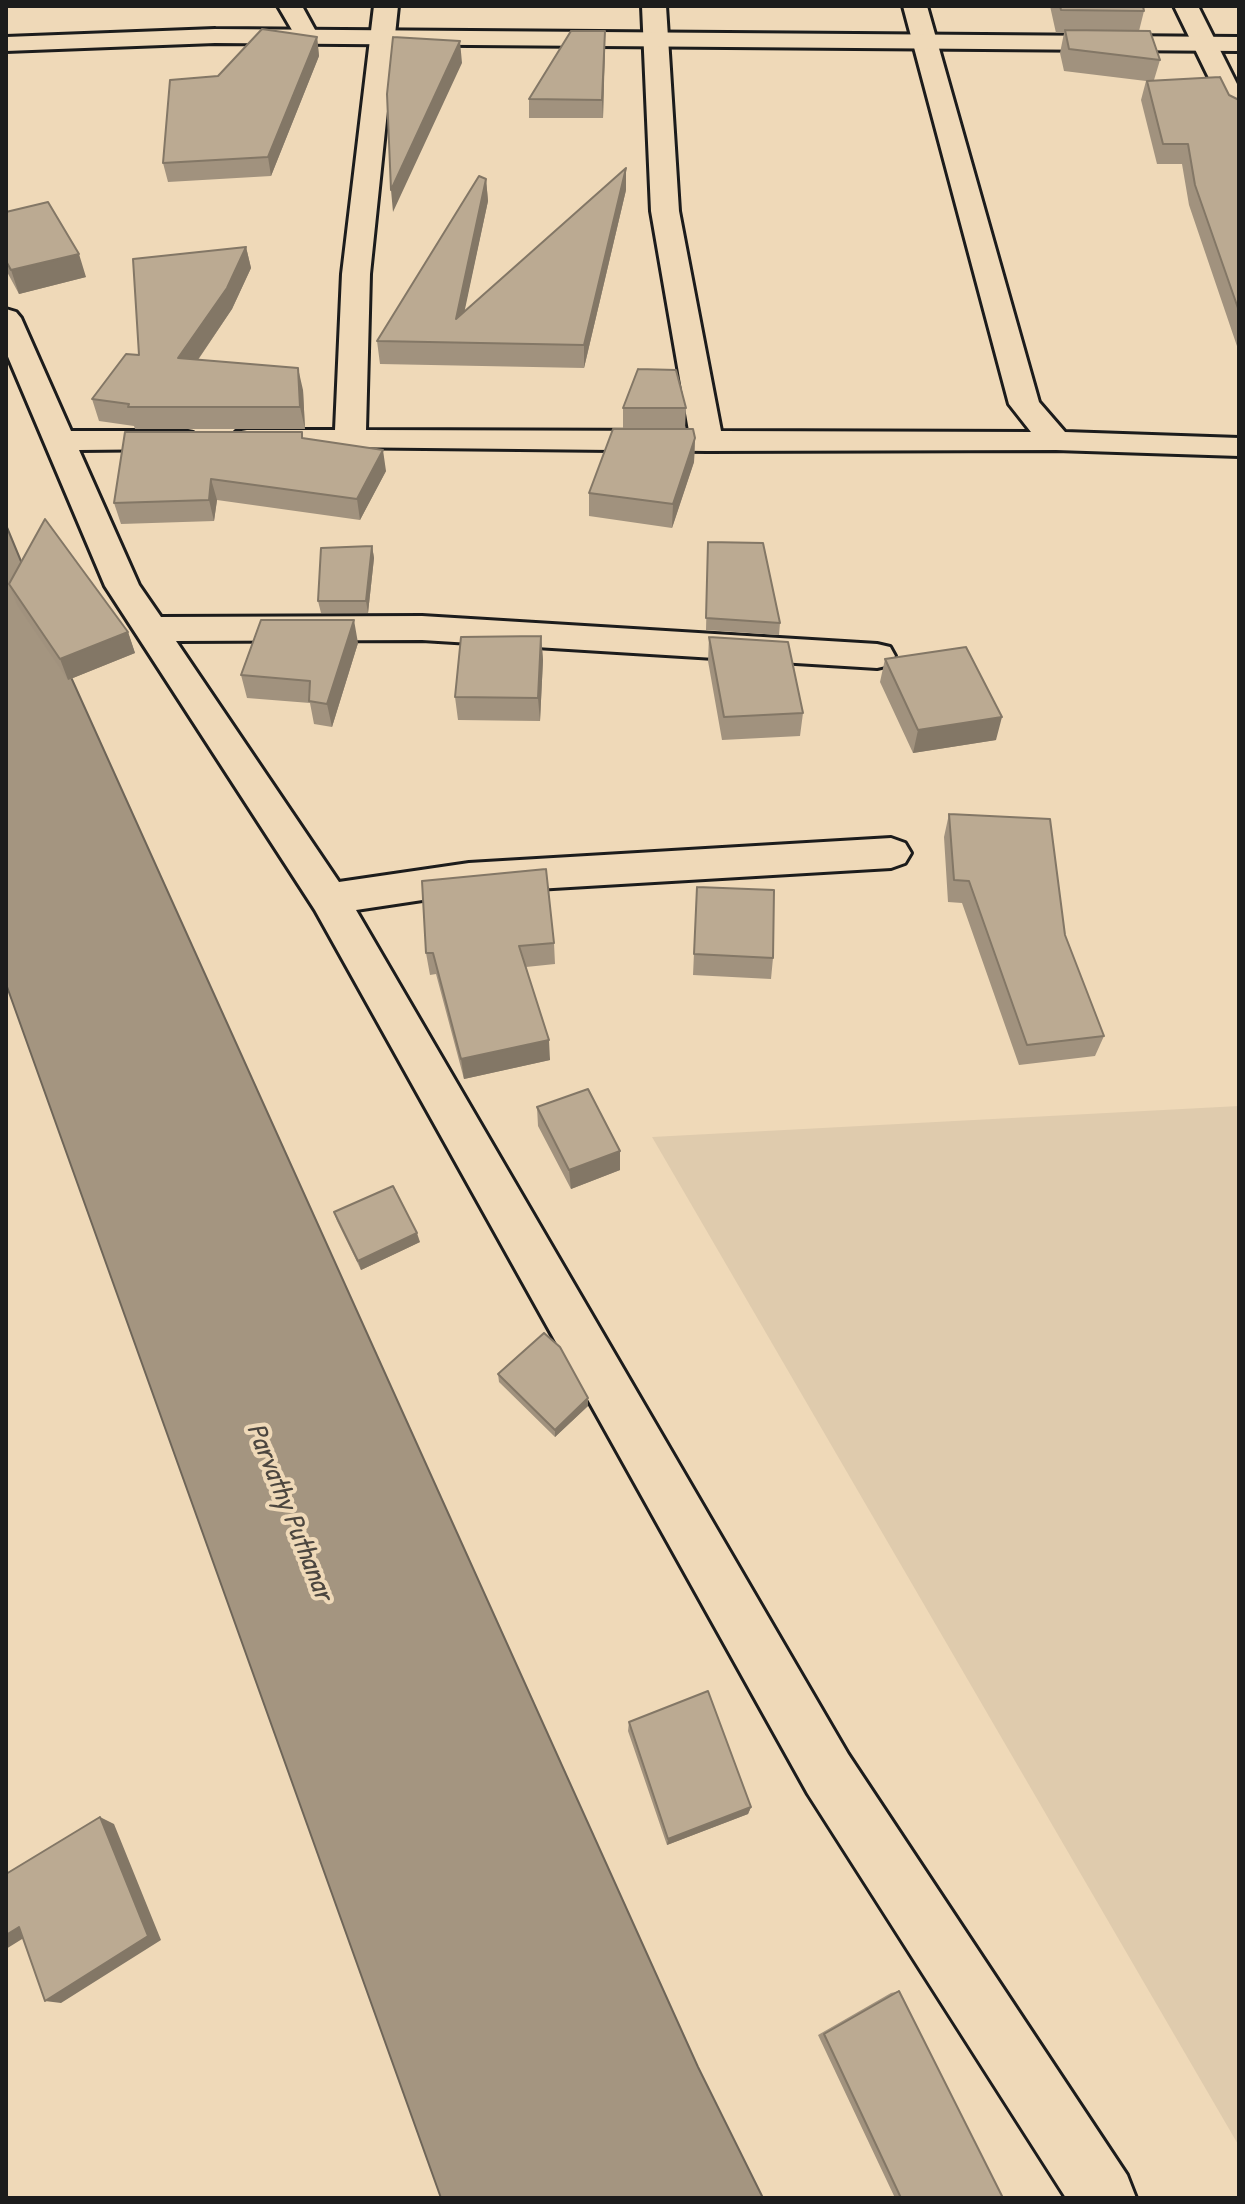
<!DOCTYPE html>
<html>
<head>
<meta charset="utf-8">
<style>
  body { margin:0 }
  #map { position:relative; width:1245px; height:2204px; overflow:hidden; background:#efd9b8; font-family:"Patrick Hand",sans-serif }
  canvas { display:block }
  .frame { position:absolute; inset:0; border:8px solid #1c1c1c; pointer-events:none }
</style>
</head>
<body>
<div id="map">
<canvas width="1245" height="2204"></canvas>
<div class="frame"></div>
</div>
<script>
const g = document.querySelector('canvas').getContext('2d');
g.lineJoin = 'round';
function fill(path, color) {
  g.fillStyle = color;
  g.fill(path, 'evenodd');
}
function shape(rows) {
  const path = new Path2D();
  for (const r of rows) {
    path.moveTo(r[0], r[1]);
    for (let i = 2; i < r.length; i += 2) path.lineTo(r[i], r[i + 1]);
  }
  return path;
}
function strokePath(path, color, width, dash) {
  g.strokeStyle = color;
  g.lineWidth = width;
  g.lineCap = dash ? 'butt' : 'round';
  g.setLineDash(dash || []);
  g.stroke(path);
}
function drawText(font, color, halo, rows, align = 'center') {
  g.font = font + ' "Patrick Hand",sans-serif';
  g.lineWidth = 8;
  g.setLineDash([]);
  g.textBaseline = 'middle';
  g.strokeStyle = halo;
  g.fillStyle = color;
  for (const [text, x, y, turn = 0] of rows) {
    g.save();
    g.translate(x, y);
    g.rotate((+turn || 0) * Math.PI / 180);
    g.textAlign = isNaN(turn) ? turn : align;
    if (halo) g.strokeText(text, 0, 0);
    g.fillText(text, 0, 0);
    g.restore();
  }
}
fill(shape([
  [1239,1106,1239,2146,652,1137]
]), '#dfcbad');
const water = shape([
  [6,525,47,624,698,2067,763,2198,441,2198,6,984,6,525]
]);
fill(water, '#a49580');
strokePath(water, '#6e6558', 2);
const minor = shape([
  [278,6,302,6,319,37,315,42,299,42,278,6],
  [374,6,398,6,370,274,366,430,689,431,651,211,642,6,666,6,679,211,721,431,1031,432,1009,404,903,6,927,6,1039,402,1065,432,1239,438,1239,456,1056,450,707,451,236,446,231,439,236,432,247,430,335,430,342,274,374,6],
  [1174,6,1198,6,1239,88,1239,121,1226,113,1174,6],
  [6,309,16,312,21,318,71,431,182,431,193,433,198,440,193,447,182,449,79,450,139,585,161,617,422,616,877,644,890,647,895,656,890,665,877,668,422,640,176,641,339,882,469,863,891,838,905,843,911,853,905,863,891,868,469,893,356,910,848,1754,1127,2175,1136,2198,1066,2198,808,1794,315,910,105,586,6,352,6,309]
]);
const major = shape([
  [215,29,1239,37,1239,51,215,43,6,51,6,37,215,29]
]);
strokePath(minor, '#1c1c1c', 6);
strokePath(major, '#1c1c1c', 6);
fill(minor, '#efd9b8');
fill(major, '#efd9b8');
fill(shape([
  [1050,6,1143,6,1144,11,1139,31,1160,60,1154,80,1229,95,1239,100,1239,352,1189,205,1182,164,1157,164,1141,100,1146,81,1064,71,1060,53,1064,33,1056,33],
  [605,31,603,118,529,118,529,99],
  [317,37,319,56,271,176,168,182,163,163],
  [486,179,488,201,464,311,626,190,584,368,380,364,377,341],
  [6,212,86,277,19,294,6,270],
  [246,247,251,268,232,309,198,360,303,390,305,429,135,429,134,426,99,421,92,399,139,355],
  [623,408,686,408,685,429,623,429],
  [302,432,303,438,386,471,360,520,217,500,214,521,121,524,114,503],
  [695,438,694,462,672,528,589,516,589,493],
  [708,542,780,623,779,635,706,630],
  [372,546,374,558,368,613,321,613,318,601],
  [9,584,128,632,135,653,68,680,17,605],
  [541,636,543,660,540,721,458,720,455,697],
  [709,637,803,713,800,736,722,740,708,661],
  [358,643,332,727,314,724,310,703,247,698,241,675],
  [885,659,996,740,913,753,880,682],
  [949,814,1065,935,1104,1036,1095,1056,1019,1065,962,903,948,902,944,837],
  [697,887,773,958,771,979,693,975],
  [554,943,555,964,526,967,550,1060,464,1079,436,974,430,975,426,953],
  [537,1107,620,1151,620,1170,571,1189,538,1126],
  [334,1212,420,1242,361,1270,337,1221],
  [498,1374,588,1398,588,1406,555,1437,499,1382],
  [629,1722,751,1807,748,1814,667,1845,628,1731],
  [899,1991,1003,2198,895,2198,818,2035,891,1993]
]), '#a1927e');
fill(shape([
  [605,31,605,49,603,118,602,100],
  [317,37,319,56,271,176,268,157],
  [460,41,462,63,393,212,391,190],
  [626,168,626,190,584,368,584,345],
  [486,179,488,201,458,342,456,319],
  [246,247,251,268,232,309,184,380,178,358],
  [79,254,86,277,19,294,11,270],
  [298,368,303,390,305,429,300,407],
  [695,438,694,462,672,528,673,504],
  [383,450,386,471,360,520,357,499],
  [211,479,217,500,214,521,209,500],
  [372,546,374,558,368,613,366,601],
  [354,620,358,643,332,727,327,704],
  [128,632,135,653,68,680,60,659],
  [541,636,543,660,540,721,538,698],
  [1002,717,996,740,913,753,918,730],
  [549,1040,550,1060,464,1079,461,1059],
  [620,1151,620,1170,571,1189,569,1170],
  [417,1233,420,1242,361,1270,358,1261],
  [588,1398,588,1406,555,1437,555,1430],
  [751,1807,748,1814,667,1845,668,1839],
  [100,1817,114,1824,161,1940,61,2003,45,2001],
  [19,1927,35,1931,6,1949,6,1935]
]), '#837766');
const building = shape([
  [1060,6,1143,6,1144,11,1061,10,1060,6],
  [262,29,317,37,268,157,163,163,170,80,218,76,262,29],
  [1065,30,1150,31,1160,60,1069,49,1065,30],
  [571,31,605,31,602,100,529,99,571,31],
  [393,37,460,41,391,190,387,94,393,37],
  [1220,77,1229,95,1239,100,1239,311,1195,185,1188,144,1163,144,1147,81,1220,77],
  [626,168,584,345,377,341,479,176,486,179,456,319,626,168],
  [48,202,79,254,11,270,6,261,6,212,48,202],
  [246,247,227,288,178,358,298,368,300,407,128,407,129,404,92,399,126,354,139,355,133,259,246,247],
  [638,369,676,370,686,408,623,408,638,369],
  [613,429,693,429,695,438,673,504,589,493,613,429],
  [125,432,302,432,302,438,383,450,357,499,211,479,209,500,114,503,125,432],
  [45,519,128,632,60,659,9,584,45,519],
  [708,542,763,543,780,623,706,618,708,542],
  [372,546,366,601,318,601,321,548,372,546],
  [261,620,354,620,327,704,309,701,310,681,241,675,261,620],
  [541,636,538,698,455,697,461,637,541,636],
  [709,637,788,642,803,713,724,717,709,637],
  [966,647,1002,717,918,730,885,659,966,647],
  [949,814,1050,819,1065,935,1104,1036,1027,1045,969,881,954,880,949,814],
  [546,869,554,943,519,946,549,1040,461,1059,433,953,426,953,422,881,546,869],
  [697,887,774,890,773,958,694,954,697,887],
  [588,1089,620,1151,569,1170,537,1107,588,1089],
  [393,1186,417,1233,358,1261,334,1212,393,1186],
  [544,1333,560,1347,588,1398,555,1430,498,1374,544,1333],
  [708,1691,751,1807,668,1839,629,1722,708,1691],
  [100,1817,148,1936,45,2001,19,1927,6,1935,6,1874,100,1817],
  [899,1991,1003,2198,901,2198,824,2034,899,1991]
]);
fill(building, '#bbaa92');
strokePath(building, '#837766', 2);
drawText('italic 28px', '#4c463f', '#efd9b8', [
  ["Parvathy Puthanar",289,1512,68]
]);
</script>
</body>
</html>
